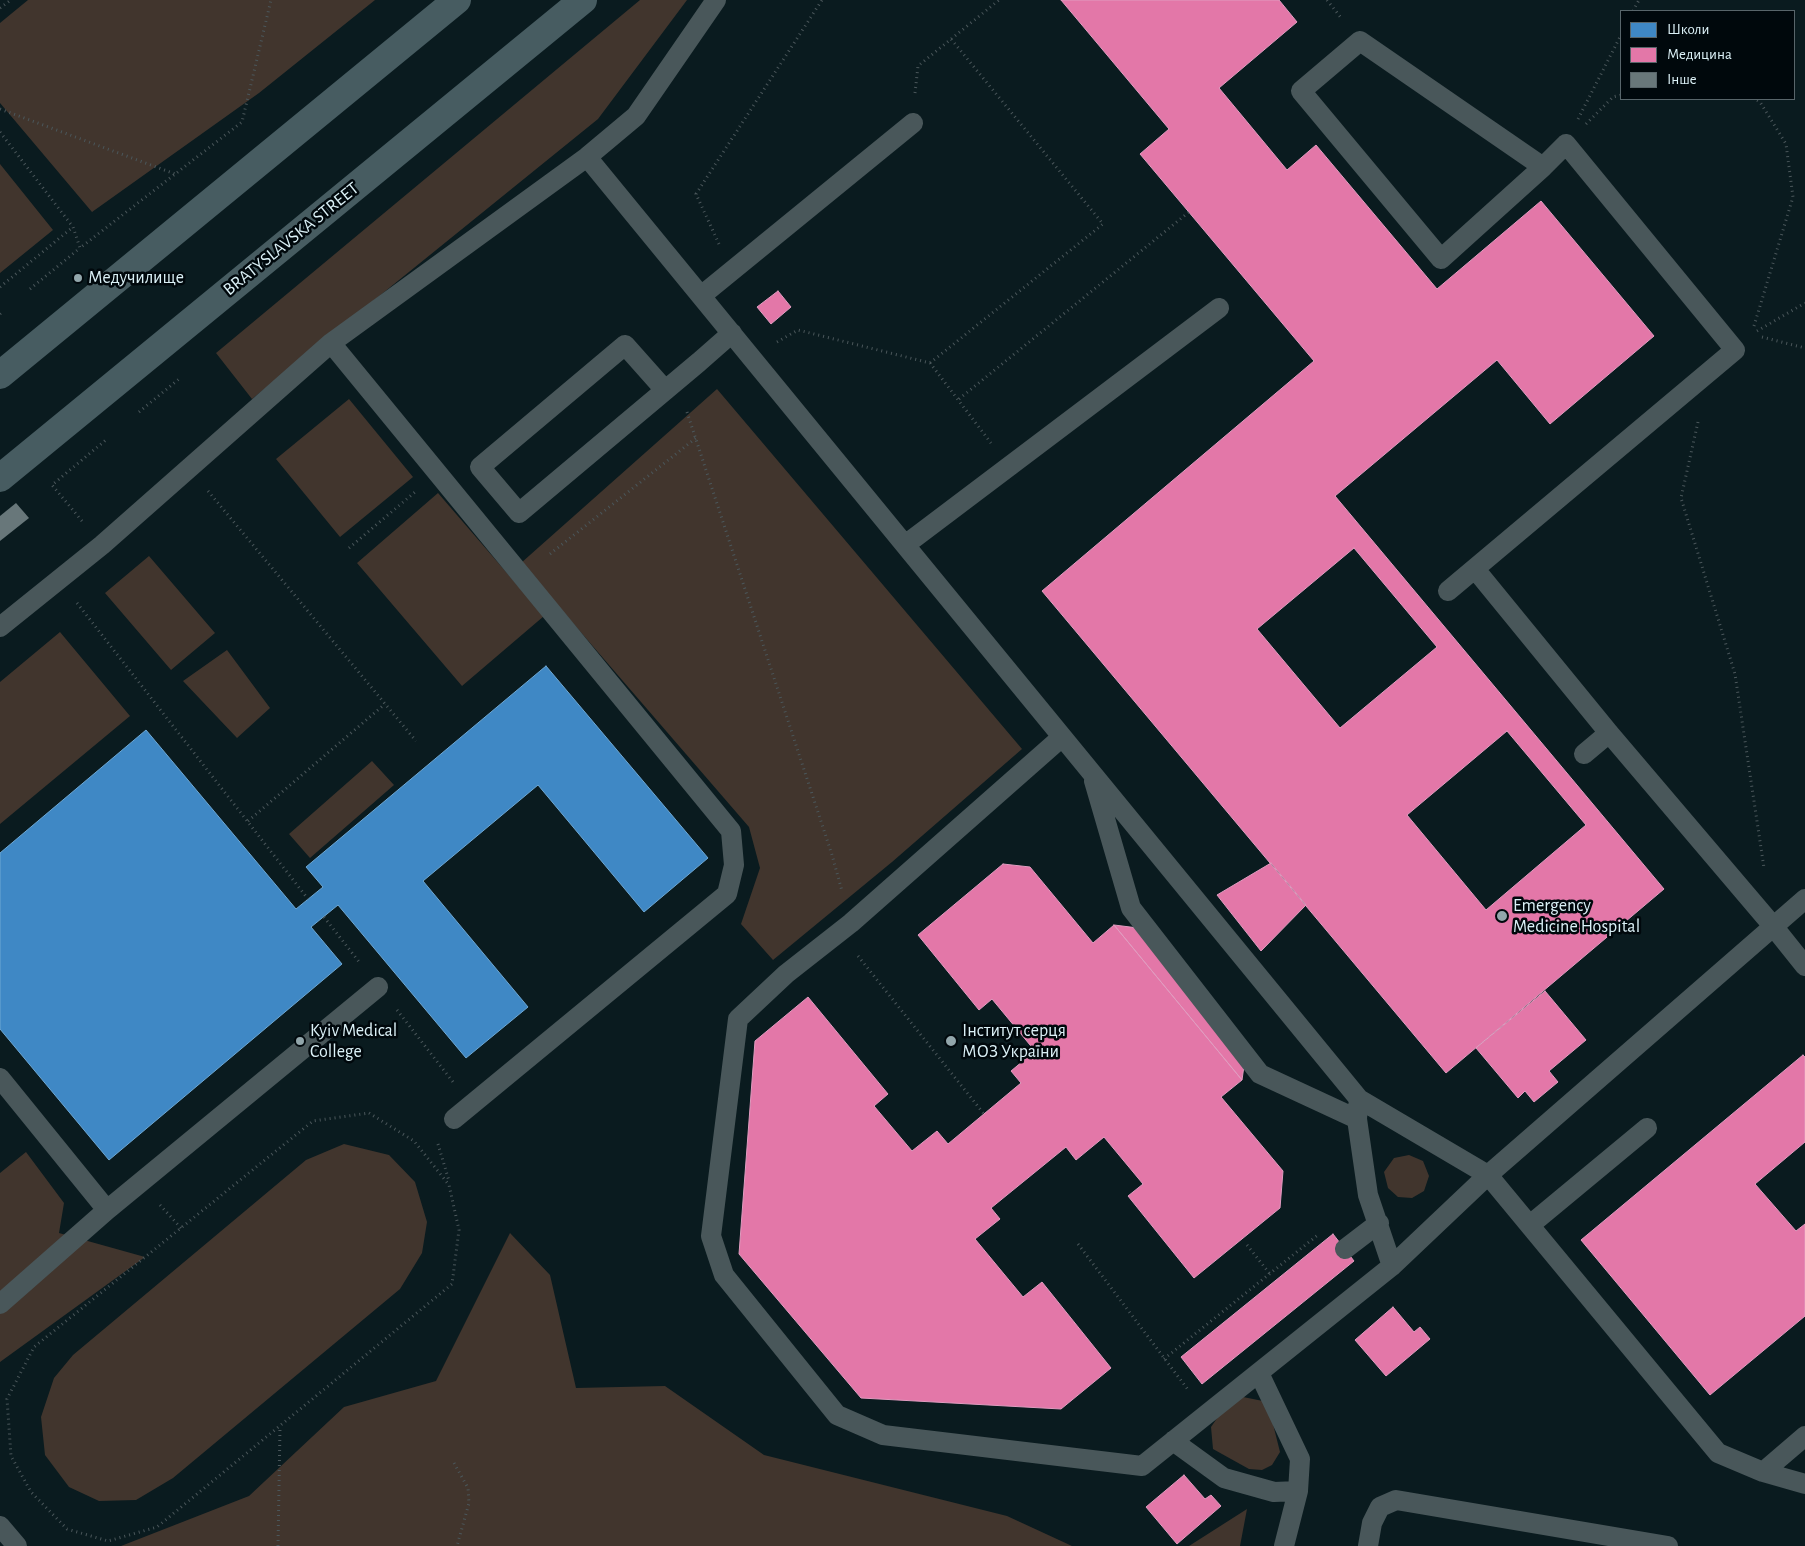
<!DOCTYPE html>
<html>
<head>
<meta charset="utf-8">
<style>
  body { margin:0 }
  #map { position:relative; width:1805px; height:1546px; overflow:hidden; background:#0a1b1f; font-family:"Alegreya Sans",sans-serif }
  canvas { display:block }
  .legend { position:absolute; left:1620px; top:10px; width:175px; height:90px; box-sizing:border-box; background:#00080c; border:1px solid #58656a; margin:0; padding:6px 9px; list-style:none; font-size:15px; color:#dbf1f7 }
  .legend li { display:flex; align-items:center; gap:10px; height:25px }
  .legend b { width:25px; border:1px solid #58656a }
</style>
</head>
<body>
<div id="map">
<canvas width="1805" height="1546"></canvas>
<ul class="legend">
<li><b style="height:14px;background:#3f88c5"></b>Школи</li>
<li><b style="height:14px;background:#e377a8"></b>Медицина</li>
<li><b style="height:14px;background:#68777a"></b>Інше</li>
</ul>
</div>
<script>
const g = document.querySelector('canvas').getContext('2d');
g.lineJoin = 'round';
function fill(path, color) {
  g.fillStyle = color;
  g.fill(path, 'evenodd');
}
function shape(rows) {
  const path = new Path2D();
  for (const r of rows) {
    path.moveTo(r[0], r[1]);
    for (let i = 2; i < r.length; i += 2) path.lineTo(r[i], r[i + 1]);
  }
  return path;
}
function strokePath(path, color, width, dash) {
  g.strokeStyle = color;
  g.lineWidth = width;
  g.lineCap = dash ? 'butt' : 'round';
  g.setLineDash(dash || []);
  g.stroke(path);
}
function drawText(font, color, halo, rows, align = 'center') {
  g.font = font + ' "Alegreya Sans",sans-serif';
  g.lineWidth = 5;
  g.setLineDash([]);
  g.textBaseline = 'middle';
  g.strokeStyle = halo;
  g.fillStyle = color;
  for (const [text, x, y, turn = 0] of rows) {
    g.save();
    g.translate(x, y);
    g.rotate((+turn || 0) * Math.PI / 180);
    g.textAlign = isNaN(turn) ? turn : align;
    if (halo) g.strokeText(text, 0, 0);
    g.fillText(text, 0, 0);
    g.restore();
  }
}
fill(shape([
  [28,0,375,0,259,93,92,212,0,103,0,23],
  [640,0,687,0,598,119,252,399,216,353],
  [0,164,53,230,0,273],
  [717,389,1022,749,892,862,773,960,741,924,760,868,749,827,521,563],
  [349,399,413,477,340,537,276,459],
  [438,493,544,616,462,686,357,563],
  [149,556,215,633,171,670,105,593],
  [60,632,130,716,0,824,0,682],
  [227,650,270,708,237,738,183,681],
  [372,761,394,785,310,858,289,834],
  [344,1144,389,1155,415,1182,427,1222,422,1253,400,1289,173,1478,136,1500,99,1501,69,1487,45,1455,41,1417,54,1378,73,1355,306,1160],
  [26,1152,64,1203,59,1233,145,1257,0,1362,0,1173],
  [1409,1155,1423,1161,1429,1176,1424,1191,1412,1198,1398,1197,1388,1188,1384,1172,1394,1158],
  [510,1233,550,1275,576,1388,665,1386,764,1455,1007,1516,1072,1546,121,1546,249,1496,344,1407,436,1381],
  [1243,1397,1263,1401,1270,1412,1280,1452,1272,1465,1262,1470,1249,1469,1213,1449,1211,1427,1224,1408],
  [1247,1509,1240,1546,1189,1546]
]), '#41352d');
const schools = shape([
  [546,666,708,858,644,912,538,785,423,881,528,1007,466,1058,338,905,311,927,342,964,109,1160,0,1029,0,853,146,730,296,909,323,887,306,867,546,666]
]);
fill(schools, '#3f88c5');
strokePath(schools, '#6ea8d4', 1);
const health = shape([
  [1061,0,1279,0,1297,22,1219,88,1287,170,1316,145,1437,289,1541,201,1654,336,1550,424,1497,360,1335,496,1664,889,1446,1073,1042,591,1314,361,1140,154,1169,129,1061,0],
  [1354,548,1437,647,1340,728,1257,629,1354,548],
  [1507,731,1586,825,1486,910,1407,815,1507,731],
  [778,291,791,307,771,324,757,307,778,291],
  [1271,863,1306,905,1261,951,1217,895,1271,863],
  [1003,864,1030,867,1093,943,1114,925,1242,1080,1221,1097,1283,1171,1280,1208,1194,1278,1128,1196,1143,1184,1104,1137,1076,1160,1066,1147,991,1208,1000,1219,975,1239,1023,1297,1042,1282,1111,1368,1061,1409,861,1398,739,1254,755,1041,808,997,888,1094,874,1106,912,1151,937,1131,948,1144,1021,1083,1011,1071,1035,1051,992,999,979,1010,918,935,1003,864],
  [1114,925,1154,930,1247,1044,1242,1080,1114,925],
  [1545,991,1586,1040,1549,1071,1558,1082,1534,1102,1525,1091,1518,1098,1476,1048,1545,991],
  [1803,1055,1805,1057,1805,1142,1755,1184,1796,1231,1805,1224,1805,1316,1710,1395,1581,1240,1803,1055],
  [1333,1234,1354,1261,1202,1384,1181,1357,1333,1234],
  [1393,1307,1414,1332,1420,1327,1430,1339,1386,1376,1355,1340,1393,1307],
  [1184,1475,1205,1499,1211,1495,1221,1506,1177,1544,1146,1507,1184,1475]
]);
fill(health, '#e377a8');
strokePath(health, '#e19cc0', 1);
fill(shape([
  [16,503,29,518,0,541,0,516]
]), '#68777a');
strokePath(shape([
  [1327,0,1342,19],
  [0,8,11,0],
  [1633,11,1639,0],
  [915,93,918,66,999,0],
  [0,109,175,174],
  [1578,119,1621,35],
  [1586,124,1613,97,1621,95],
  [0,132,73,227,80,248,242,122,271,0],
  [719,244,696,194,822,0],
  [0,287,73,227],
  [30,289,80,248],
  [0,314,3,311],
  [1754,326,1793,197,1786,144,1760,102,1755,99],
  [1757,331,1805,303],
  [1762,337,1805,348],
  [777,342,798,330,930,363,991,443],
  [930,363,1103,224,951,39],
  [959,399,1189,212],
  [139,412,179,379],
  [687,412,832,855,842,891],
  [1698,422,1681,498,1735,674,1764,868],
  [208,491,416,741],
  [82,521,52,485,107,439],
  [349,548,415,492],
  [550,554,696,438],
  [77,603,308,899],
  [248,821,385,704],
  [324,917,360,963],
  [858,956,984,1114],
  [397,1010,453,1082],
  [369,1113,414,1141,449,1185,459,1230,452,1284,157,1527,108,1541,67,1529,31,1492,11,1456,7,1399,34,1347,313,1121,369,1113],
  [438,1144,449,1181],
  [160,1205,181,1228],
  [1078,1244,1189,1391],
  [1247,1245,1270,1274],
  [1164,1359,1319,1234],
  [454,1463,468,1488,469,1503,457,1546],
  [278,1546,280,1427]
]), '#4b575b', 3, [1, 4]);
strokePath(shape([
  [587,157,1359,1099,1488,1175,1718,1453,1763,1472,1805,1484],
  [701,296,913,123],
  [331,343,731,831,734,865,727,894,454,1119],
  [665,390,625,345,480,467,519,513,699,362,732,333],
  [905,545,1219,308],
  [1475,569,1609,733,1773,926,1805,966],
  [1448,591,1735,350,1566,144,1543,167,1441,259,1301,91,1360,41,1543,167],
  [0,627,102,545,331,343,587,157,636,116,716,0],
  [1062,737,851,923,786,974,738,1019,711,1236,724,1275,837,1415,883,1435,1142,1466,1392,1266,1488,1175,1805,899],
  [1584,754,1609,733],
  [1094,781,1131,908,1260,1074,1357,1119],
  [0,1078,107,1210],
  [1358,1106,1357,1119,1368,1195,1392,1266],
  [1530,1225,1647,1128],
  [1345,1249,1379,1223],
  [0,1304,107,1210,378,987],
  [1173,1441,1224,1478,1274,1492,1298,1491,1300,1459,1259,1373],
  [1763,1472,1805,1436],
  [0,1526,17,1546],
  [1284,1546,1298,1491],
  [1368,1546,1372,1523,1380,1507,1396,1500,1668,1546]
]), '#49575a', 20);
strokePath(shape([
  [0,375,457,0],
  [0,478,583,0]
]), '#475c61', 28);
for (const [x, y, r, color] of [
  [78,278,5,"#92a6ab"],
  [1502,916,6,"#92a6ab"],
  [300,1041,5,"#92a6ab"],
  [951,1041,6,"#92a6ab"]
]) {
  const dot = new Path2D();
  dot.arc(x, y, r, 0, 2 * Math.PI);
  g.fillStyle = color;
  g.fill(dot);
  strokePath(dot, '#00080c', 2);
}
drawText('18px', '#dbf1f7', '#00080c', [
  ["BRATYSLAVSKA STREET",291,239,-39]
]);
drawText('18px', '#dbf1f7', '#00080c', [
  ["Медучилище",88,278],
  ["Emergency",1513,906],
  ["Medicine Hospital",1513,927],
  ["Kyiv Medical",310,1031],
  ["College",310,1052],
  ["Інститут серця",962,1031],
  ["МОЗ України",962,1052]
], 'left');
</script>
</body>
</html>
